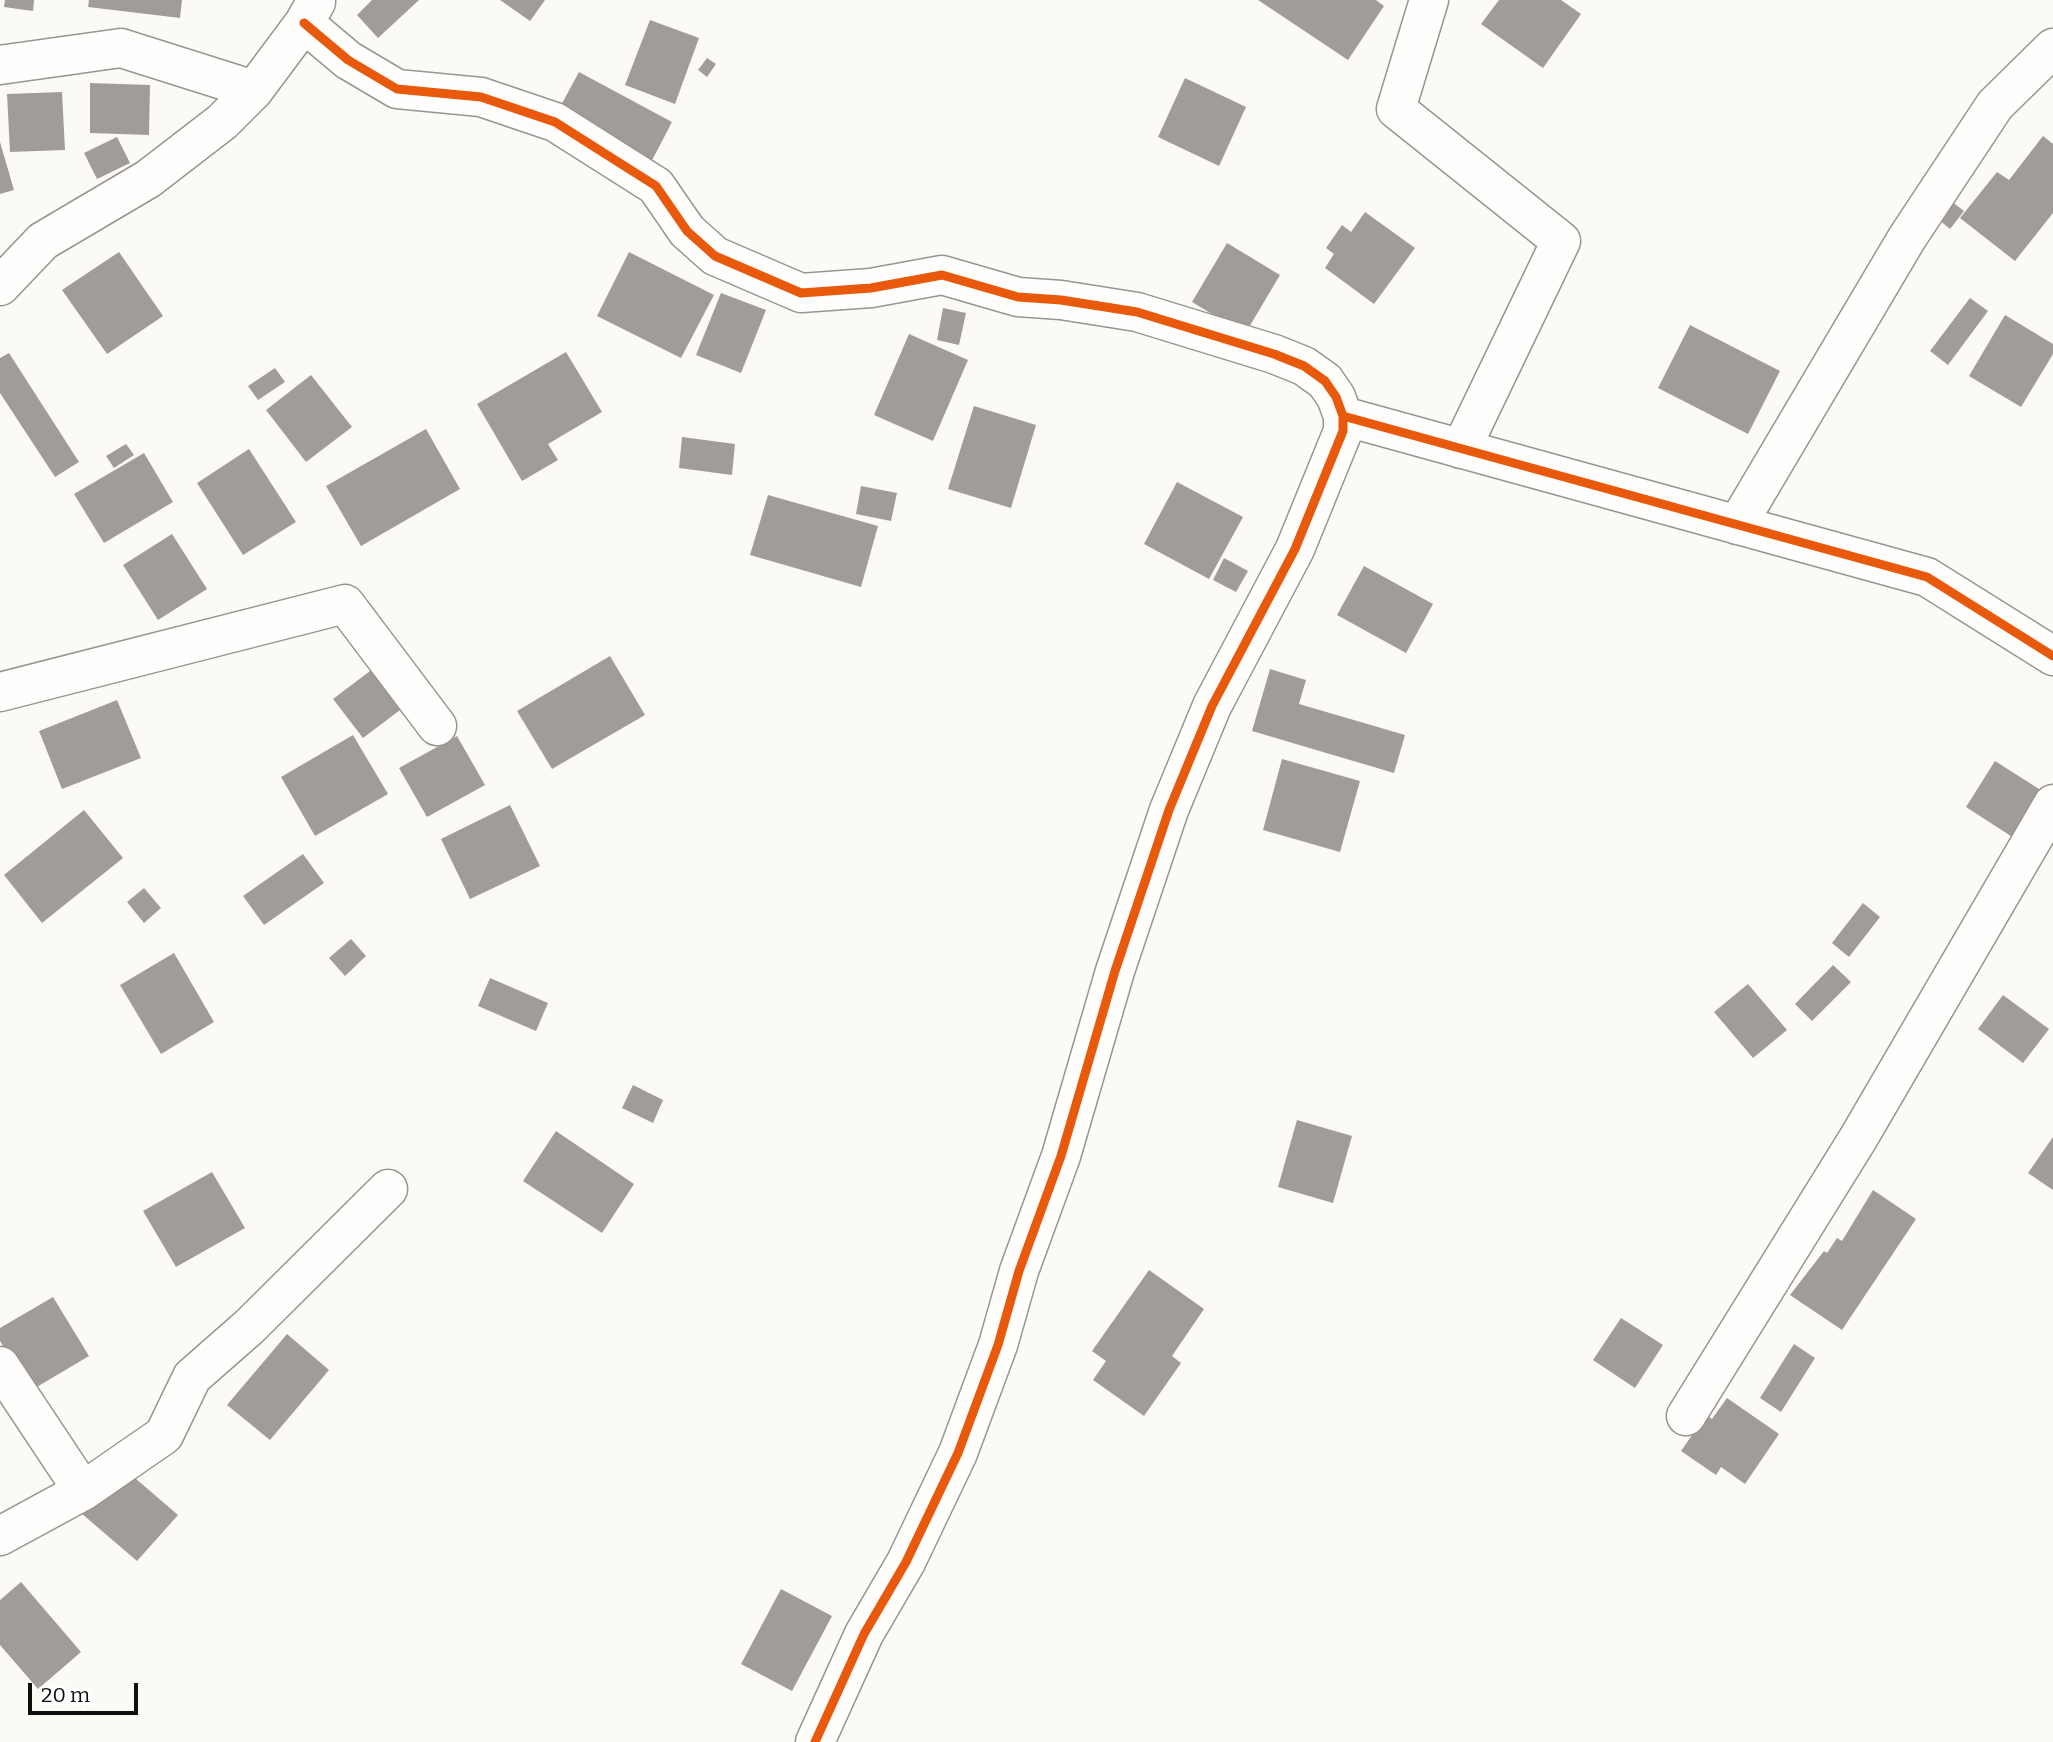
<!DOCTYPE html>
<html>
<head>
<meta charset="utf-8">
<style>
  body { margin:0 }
  #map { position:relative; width:2053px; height:1742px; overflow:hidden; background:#fcfaf4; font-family:Bitter,serif }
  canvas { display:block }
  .scale { position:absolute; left:28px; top:1683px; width:110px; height:32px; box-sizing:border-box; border:4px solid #0f0f0f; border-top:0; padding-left:9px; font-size:21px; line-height:24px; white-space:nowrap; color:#0f0f0f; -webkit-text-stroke:5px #fff; paint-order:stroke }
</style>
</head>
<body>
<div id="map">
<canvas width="2053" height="1742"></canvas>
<div class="scale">20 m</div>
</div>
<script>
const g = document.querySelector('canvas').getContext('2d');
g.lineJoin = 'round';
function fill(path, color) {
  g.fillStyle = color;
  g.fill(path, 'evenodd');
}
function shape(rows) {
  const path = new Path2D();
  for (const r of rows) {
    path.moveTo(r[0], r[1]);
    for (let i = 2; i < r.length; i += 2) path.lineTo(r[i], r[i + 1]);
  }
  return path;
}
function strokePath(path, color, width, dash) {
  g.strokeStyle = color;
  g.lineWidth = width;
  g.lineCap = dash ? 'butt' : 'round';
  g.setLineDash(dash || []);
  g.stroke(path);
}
fill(shape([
  [5,0,34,0,33,11,4,7],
  [89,0,182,0,180,18,88,7],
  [372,0,419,0,378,38,357,15],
  [500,0,545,0,530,21],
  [1258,0,1376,0,1384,6,1348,60],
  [1499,0,1561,0,1581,14,1543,68,1481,24],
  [650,20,699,38,675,104,625,85],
  [707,58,716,64,707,77,698,70],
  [579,72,672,122,648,168,554,118],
  [1185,78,1246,107,1219,166,1158,137],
  [90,83,150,85,149,135,90,133],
  [62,92,65,150,10,152,7,94],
  [2043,136,2053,144,2053,213,2015,261,1960,218,1997,172,2009,180],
  [117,137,130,163,97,179,84,153],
  [0,142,14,190,0,194],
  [1946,197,1964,211,1950,229,1932,214],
  [1365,212,1415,248,1374,304,1325,268,1334,254,1326,248,1342,225,1351,232],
  [1227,243,1280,275,1245,334,1192,302],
  [119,252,163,316,107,354,62,290],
  [629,252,714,295,681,358,597,316],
  [721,293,766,310,741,373,696,355],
  [1970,298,1988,311,1948,365,1930,351],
  [943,308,966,313,959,345,937,340],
  [2005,315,2053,344,2053,354,2021,407,1969,376],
  [1690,325,1780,371,1748,434,1658,388],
  [909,334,968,360,933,441,874,415],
  [566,352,602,412,548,444,558,460,522,481,477,404],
  [9,353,79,462,55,477,0,393,0,358],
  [275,368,285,382,258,400,248,386],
  [311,375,352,427,306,462,266,410],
  [974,406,1036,425,1011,508,948,489],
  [426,429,460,489,361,546,326,486],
  [682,437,735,444,732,475,679,468],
  [126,444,134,455,114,468,106,456],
  [249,449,296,522,243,555,197,483],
  [144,453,173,502,104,543,74,494],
  [1177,482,1243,517,1209,579,1144,544],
  [861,486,897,493,891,521,856,514],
  [768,495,878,526,861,587,750,555],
  [172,534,207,589,158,620,123,565],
  [1224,558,1248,571,1236,592,1213,580],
  [1364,566,1433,604,1406,653,1337,615],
  [610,656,645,715,552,769,517,711],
  [378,665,408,704,363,738,333,699],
  [1270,669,1306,680,1299,704,1405,735,1394,773,1252,731],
  [117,700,141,758,62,789,39,731],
  [353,735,388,794,315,836,281,777],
  [457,736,485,785,427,817,399,768],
  [1282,759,1360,781,1340,852,1263,830],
  [1995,761,2050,796,2020,842,1966,807],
  [510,805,540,866,470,899,441,839],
  [84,810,123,858,42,923,4,875],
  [303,854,324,883,264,925,243,896],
  [144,888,161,908,144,923,127,902],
  [1863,903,1880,917,1849,957,1832,943],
  [351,939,366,956,345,976,329,958],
  [174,953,214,1022,161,1054,120,985],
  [1833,965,1851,982,1812,1021,1795,1004],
  [490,978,548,1003,536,1031,478,1006],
  [1748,984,1787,1030,1753,1058,1714,1012],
  [2003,995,2049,1029,2023,1063,1978,1029],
  [633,1085,663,1100,653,1123,622,1108],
  [1297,1120,1352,1136,1333,1203,1278,1187],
  [556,1131,634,1184,602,1233,523,1181],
  [2053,1137,2053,1190,2028,1173],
  [212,1172,245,1228,176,1267,143,1211],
  [1873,1190,1916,1219,1842,1330,1790,1295,1824,1251,1827,1253,1837,1238,1842,1241],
  [1149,1270,1204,1309,1172,1356,1181,1363,1144,1416,1093,1380,1106,1361,1092,1351],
  [53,1297,89,1356,30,1391,0,1341,0,1328],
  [1621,1318,1663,1345,1635,1388,1593,1360],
  [287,1334,329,1370,270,1440,227,1405],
  [1794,1344,1815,1358,1781,1412,1760,1398],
  [1727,1398,1779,1434,1745,1484,1721,1467,1716,1475,1681,1451,1706,1415,1712,1419],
  [121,1466,178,1515,137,1561,81,1513],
  [21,1582,81,1652,38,1689,0,1645,0,1600],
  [781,1589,832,1616,792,1691,741,1664]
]), '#a09d99');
const minor = shape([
  [1429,0,1396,109,1561,241,1461,449],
  [304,23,348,60,397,89,481,97,555,122,656,186,687,231,715,256,801,293,871,288,942,275,1018,297,1061,300,1137,312,1274,354,1304,366,1325,381,1336,397,1343,416,1343,431,1295,549,1212,706,1169,810,1115,971,1061,1156,1019,1271,998,1345,958,1453,906,1562,864,1634,815,1742],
  [0,65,121,48,254,90],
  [0,286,43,241,148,179,222,122,254,90,304,23,316,2],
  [1343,416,1927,577,2053,656],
  [1737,525,1907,238,1995,105,2053,48],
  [0,692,345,604,437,726],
  [0,1366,83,1491],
  [1686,1416,1859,1137,2053,804],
  [0,1536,83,1491,164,1435,192,1377,249,1327,388,1189]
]);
strokePath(minor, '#969592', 41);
strokePath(minor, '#fffefd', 38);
strokePath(shape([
  [304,23,348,60,397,89,481,97,555,122,656,186,687,231,715,256,801,293,871,288,942,275,1018,297,1061,300,1137,312,1274,354,1304,366,1325,381,1336,397,1343,416,1343,431,1295,549,1212,706,1169,810,1115,971,1061,1156,1019,1271,998,1345,958,1453,906,1562,864,1634,815,1742],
  [1343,416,1927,577,2053,656]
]), '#e8590c', 9);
</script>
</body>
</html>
